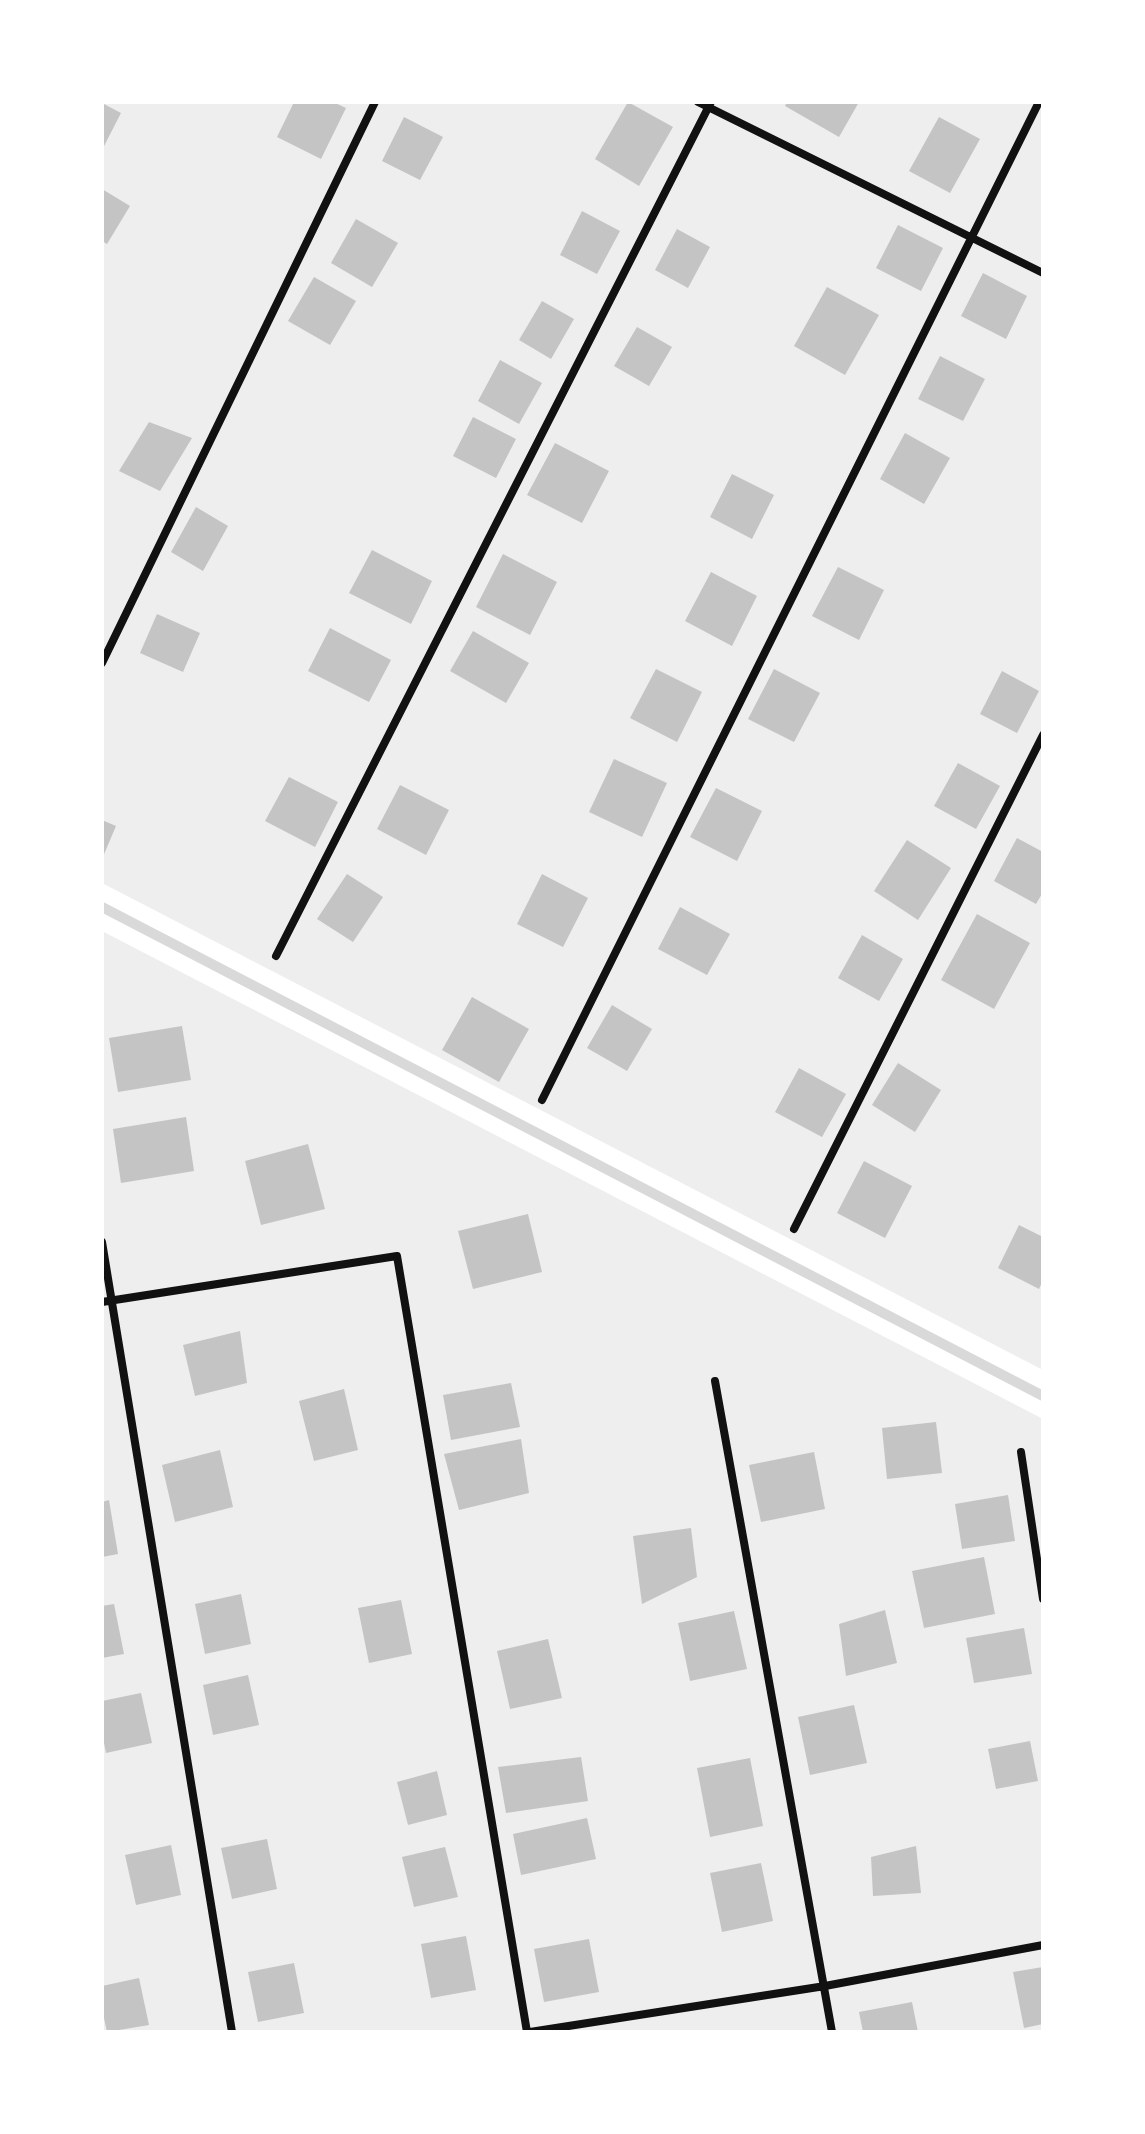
<!DOCTYPE html>
<html>
<head>
<meta charset="utf-8">
<style>
  body { margin:0 }
  #map { position:relative; width:1145px; height:2134px; overflow:hidden; background:#fff; font-family:"Fira Sans",sans-serif }
  canvas { display:block }
  .frame { position:absolute; inset:0; border:104px solid #fff; pointer-events:none }
</style>
</head>
<body>
<div id="map">
<canvas width="1145" height="2134"></canvas>
<div class="frame"></div>
</div>
<script>
const g = document.querySelector('canvas').getContext('2d');
g.lineJoin = 'round';
function fill(path, color) {
  g.fillStyle = color;
  g.fill(path, 'evenodd');
}
function shape(rows) {
  const path = new Path2D();
  for (const r of rows) {
    path.moveTo(r[0], r[1]);
    for (let i = 2; i < r.length; i += 2) path.lineTo(r[i], r[i + 1]);
  }
  return path;
}
function strokePath(path, color, width, dash) {
  g.strokeStyle = color;
  g.lineWidth = width;
  g.lineCap = dash ? 'butt' : 'round';
  g.setLineDash(dash || []);
  g.stroke(path);
}
fill(shape([
  [102,102,1043,102,1043,1370,102,883],
  [102,931,1043,1419,1043,2032,102,2032]
]), '#eee');
strokePath(shape([
  [102,907,1043,1396]
]), '#d9d9d9', 10);
fill(shape([
  [294,102,333,102,346,108,321,159,277,137],
  [628,102,673,127,639,186,595,159],
  [787,102,859,102,839,137,785,106],
  [102,103,121,113,102,150],
  [404,117,443,137,420,180,382,161],
  [939,117,980,139,950,193,909,171],
  [102,189,130,206,107,244,102,241],
  [582,211,620,231,597,274,560,255],
  [356,219,398,243,372,287,331,263],
  [898,225,943,248,921,291,876,268],
  [677,229,710,247,688,288,655,270],
  [983,273,1027,296,1006,339,961,316],
  [314,277,356,301,330,345,288,321],
  [827,287,879,315,845,375,794,346],
  [542,301,574,319,551,359,519,340],
  [637,327,672,347,649,386,614,366],
  [940,356,985,379,963,421,918,399],
  [500,360,542,383,519,424,478,401],
  [473,417,516,439,496,478,453,456],
  [149,422,192,438,160,491,119,471],
  [905,433,950,458,924,504,880,479],
  [555,443,609,471,582,523,527,495],
  [732,474,774,495,752,539,710,517],
  [196,507,228,526,203,571,171,552],
  [372,550,432,581,411,624,349,593],
  [503,554,557,582,530,635,476,607],
  [838,567,884,590,859,640,812,616],
  [711,572,757,596,732,646,685,621],
  [157,614,200,633,183,672,140,653],
  [330,628,391,660,369,702,308,671],
  [473,631,529,663,506,703,450,671],
  [656,669,702,692,677,742,630,718],
  [774,669,820,693,794,742,748,719],
  [1002,671,1039,691,1017,733,980,714],
  [614,759,667,783,642,837,589,812],
  [958,763,1000,786,976,829,934,806],
  [289,777,338,802,315,847,265,821],
  [400,785,449,810,426,855,377,829],
  [716,788,762,811,737,861,690,837],
  [102,820,116,826,102,859],
  [1017,838,1043,852,1043,892,1036,904,994,881],
  [907,840,951,868,918,920,874,891],
  [347,874,383,897,353,942,317,919],
  [542,874,588,898,563,947,517,924],
  [680,907,730,934,707,975,658,949],
  [977,914,1030,943,994,1009,941,980],
  [862,935,903,959,879,1001,838,978],
  [472,997,529,1029,499,1082,442,1050],
  [612,1005,652,1029,627,1071,587,1048],
  [182,1026,191,1080,118,1092,109,1038],
  [898,1063,941,1090,915,1132,872,1105],
  [799,1068,846,1094,822,1137,775,1112],
  [186,1117,194,1171,121,1183,113,1129],
  [308,1144,325,1209,261,1225,245,1161],
  [864,1161,912,1186,885,1238,837,1213],
  [528,1214,542,1272,473,1289,458,1231],
  [1019,1225,1043,1237,1043,1280,1039,1289,998,1268],
  [240,1331,247,1383,195,1396,183,1345],
  [511,1383,520,1427,451,1440,443,1395],
  [344,1389,358,1450,314,1461,299,1401],
  [936,1422,942,1473,887,1479,882,1428],
  [521,1439,529,1493,459,1510,444,1454],
  [220,1450,233,1507,175,1522,162,1465],
  [814,1452,825,1509,761,1522,749,1465],
  [1008,1495,1015,1541,962,1549,955,1504],
  [109,1500,118,1554,102,1557,102,1502],
  [691,1528,697,1577,642,1604,633,1536],
  [984,1557,995,1614,924,1628,912,1571],
  [241,1594,251,1644,205,1654,195,1604],
  [401,1600,412,1654,369,1663,358,1608],
  [114,1604,124,1654,102,1658,102,1606],
  [885,1610,897,1663,846,1676,839,1624],
  [734,1611,747,1669,690,1681,678,1623],
  [1024,1628,1032,1674,974,1683,966,1638],
  [548,1639,562,1698,510,1709,497,1651],
  [248,1675,259,1725,213,1735,203,1685],
  [141,1693,152,1743,106,1753,102,1733,102,1701],
  [854,1705,867,1763,810,1775,798,1717],
  [1030,1741,1038,1781,996,1789,988,1749],
  [581,1757,588,1801,506,1813,498,1767],
  [750,1758,763,1826,710,1837,697,1768],
  [437,1771,447,1815,408,1825,397,1782],
  [587,1818,596,1859,521,1875,513,1834],
  [267,1839,277,1889,232,1899,221,1848],
  [171,1845,181,1895,136,1905,125,1855],
  [916,1846,921,1893,873,1896,871,1857],
  [445,1847,458,1897,414,1907,402,1857],
  [761,1863,773,1921,722,1932,710,1873],
  [466,1936,476,1990,431,1998,421,1944],
  [589,1939,599,1992,544,2002,534,1949],
  [294,1963,304,2013,258,2022,248,1972],
  [1043,1967,1043,2024,1024,2028,1013,1972],
  [139,1978,149,2025,107,2032,102,2009,102,1986],
  [912,2002,918,2032,863,2032,859,2012]
]), '#c4c4c4');
strokePath(shape([
  [698,102,1043,273],
  [102,663,375,102],
  [276,956,711,102],
  [542,1100,1039,102],
  [794,1229,1043,735],
  [102,1242,232,2032],
  [102,1302,397,1256,527,2032],
  [715,1381,832,2032],
  [1021,1452,1043,1599],
  [530,2032,825,1986,1043,1945]
]), '#111', 8);
</script>
</body>
</html>
